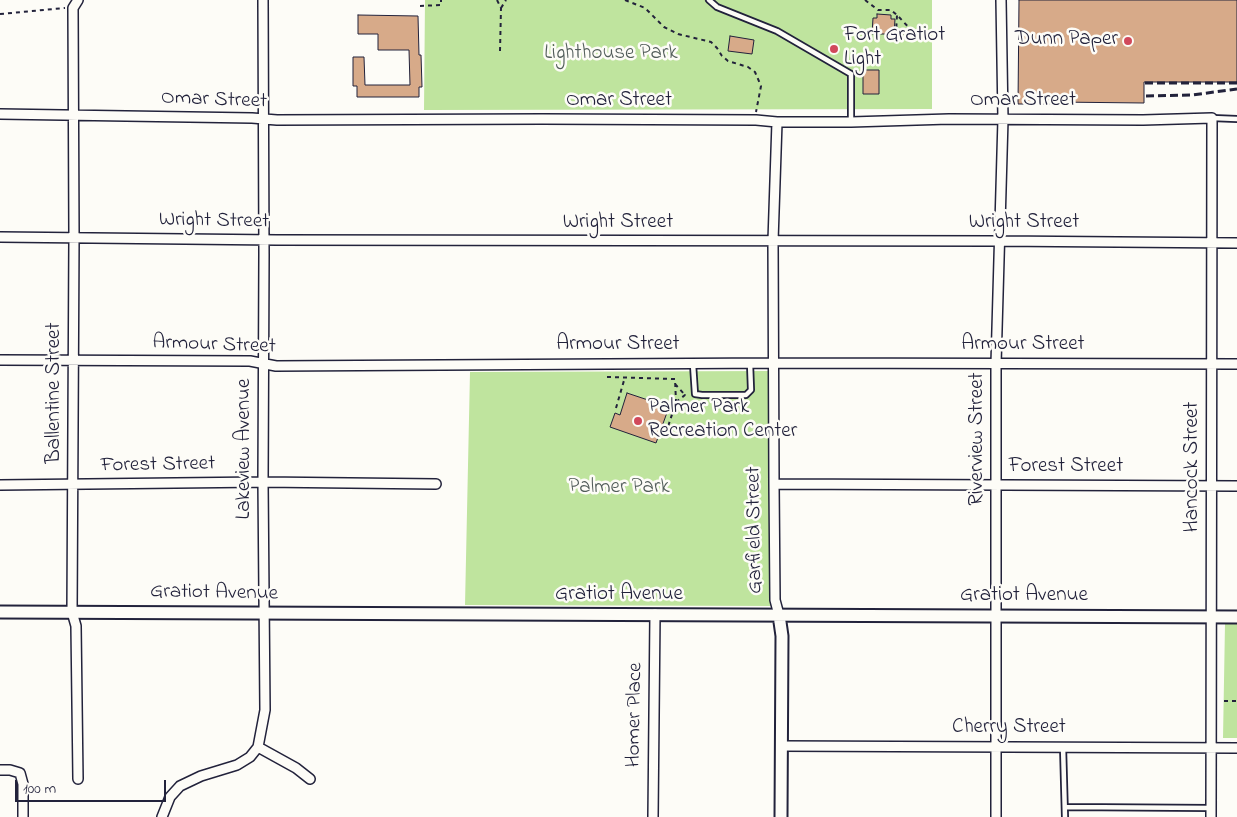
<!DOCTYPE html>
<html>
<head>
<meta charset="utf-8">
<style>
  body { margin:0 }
  #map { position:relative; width:1237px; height:817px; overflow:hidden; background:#fdfcf7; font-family:"Indie Flower",sans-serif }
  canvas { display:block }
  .scale { position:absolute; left:15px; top:780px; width:151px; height:22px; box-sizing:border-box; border:2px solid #22223b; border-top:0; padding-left:6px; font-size:15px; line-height:18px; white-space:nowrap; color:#22223b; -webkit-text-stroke:4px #fdfcf7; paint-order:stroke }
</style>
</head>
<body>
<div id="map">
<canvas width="1237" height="817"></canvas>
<div class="scale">100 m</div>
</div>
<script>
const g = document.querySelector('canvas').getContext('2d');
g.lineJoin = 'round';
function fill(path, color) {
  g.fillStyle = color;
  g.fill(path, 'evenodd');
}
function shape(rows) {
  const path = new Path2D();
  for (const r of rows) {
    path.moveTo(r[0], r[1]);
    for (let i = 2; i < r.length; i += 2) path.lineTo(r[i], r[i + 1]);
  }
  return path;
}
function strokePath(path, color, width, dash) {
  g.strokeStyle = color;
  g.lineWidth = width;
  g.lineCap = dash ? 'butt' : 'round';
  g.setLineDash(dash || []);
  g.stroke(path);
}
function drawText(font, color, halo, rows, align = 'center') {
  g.font = font + ' "Indie Flower",sans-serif';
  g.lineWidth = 5;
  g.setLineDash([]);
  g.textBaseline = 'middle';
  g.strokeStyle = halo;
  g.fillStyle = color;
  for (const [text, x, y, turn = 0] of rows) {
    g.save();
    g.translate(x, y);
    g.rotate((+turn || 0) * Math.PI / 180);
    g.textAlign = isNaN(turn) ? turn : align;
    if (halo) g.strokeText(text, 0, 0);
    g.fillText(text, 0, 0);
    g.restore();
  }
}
fill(shape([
  [425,0,932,0,932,109,424,110],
  [773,371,771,606,465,605,470,372],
  [1225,624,1237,624,1237,738,1223,738]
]), '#bfe49e');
const building = shape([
  [1019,0,1237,0,1237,82,1144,82,1144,103,1055,102,1055,104,1018,104,1019,0],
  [877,14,891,15,891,19,895,19,894,34,872,34,873,18,877,18,877,14],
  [358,15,418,16,419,55,421,55,422,87,419,87,419,97,357,97,357,86,353,86,353,57,364,57,365,85,410,85,409,50,378,50,378,34,358,34,358,15],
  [730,36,754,40,752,54,728,51,730,36],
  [863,70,879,70,879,94,863,94,863,70],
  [627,393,669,407,656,443,610,427,615,413,620,415,627,393]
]);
fill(building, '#d7aa89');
strokePath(building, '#22223b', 1);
const service = shape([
  [709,0,717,7,777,31,851,74,851,122],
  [1212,118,1237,119],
  [693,364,695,394,702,395,746,395,751,390,750,363],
  [1063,746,1065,817],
  [1065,807,1211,808]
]);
const minor = shape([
  [78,0,73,8,74,237,72,612,76,626,78,779],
  [0,114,252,118,277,120,542,119,756,120,777,122,851,122,949,119,1143,120,1212,118,1211,817],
  [777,122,773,241,774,484,775,600,779,615],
  [0,237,277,240,998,241,1237,243],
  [0,360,250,361,276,366,774,363,1237,364],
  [774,484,1237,486],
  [0,485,263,482,436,484],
  [781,746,1237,748],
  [258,747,296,768,310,779],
  [0,770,10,770,20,773,23,784,23,817],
  [162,817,170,797,180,786,201,776,237,765,250,757,258,747,265,710,263,482,264,254,263,0],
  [653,817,655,614],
  [996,817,996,364,1003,119,1001,0]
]);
const tertiary = shape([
  [0,612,1237,617],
  [779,615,782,636,781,817]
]);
strokePath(service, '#22223b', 8);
strokePath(minor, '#22223b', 12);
strokePath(tertiary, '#22223b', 15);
strokePath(shape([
  [497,0,501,8,500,51],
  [625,0,645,8,664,27,678,34,711,42,717,48,722,56,728,61,748,67,755,72,761,86,756,112],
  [865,0,878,10,891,10,897,15,915,34,896,33,897,15],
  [420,6,441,5,441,0],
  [501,8,506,0],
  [0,14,65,8],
  [607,377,675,379,676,402,665,436],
  [675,384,685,395],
  [676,402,685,395,689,395],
  [616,408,625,377],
  [1224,701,1237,701]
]), '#22223b', 2, [4, 4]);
strokePath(service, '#fdfcf7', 4.5);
strokePath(minor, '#fdfcf7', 9);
strokePath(tertiary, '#fdfcf7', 11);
strokePath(shape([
  [1145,83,1237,83],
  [1146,96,1192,95,1237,89]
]), '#22223b', 3, [8, 4]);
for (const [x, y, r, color] of [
  [1128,41,5,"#d1495b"],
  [834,49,5,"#d1495b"],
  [638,421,5,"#d1495b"]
]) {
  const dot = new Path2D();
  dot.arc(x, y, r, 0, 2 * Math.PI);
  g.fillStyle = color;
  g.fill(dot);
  strokePath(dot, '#fdfcf7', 2);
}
drawText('21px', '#22223b', '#fdfcf7', [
  ["Fort Gratiot",844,37],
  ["Light",844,61],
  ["Dunn Paper",1118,41,"right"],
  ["Palmer Park",648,409],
  ["Recreation Center",648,433]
], 'left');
drawText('21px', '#515c59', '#fdfcf7', [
  ["Lighthouse Park",611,55],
  ["Palmer Park",619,489]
]);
drawText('21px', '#22223b', '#fdfcf7', [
  ["Omar Street",214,101,2],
  ["Omar Street",619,102],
  ["Omar Street",1023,102],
  ["Wright Street",214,222,1],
  ["Wright Street",618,224],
  ["Wright Street",1024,224],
  ["Armour Street",214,346,2],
  ["Armour Street",618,346],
  ["Armour Street",1023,346],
  ["Ballentine Street",56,393,-90],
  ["Riverview Street",979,439,-90],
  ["Lakeview Avenue",246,449,-90],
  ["Forest Street",158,466,-1],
  ["Hancock Street",1194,467,-90],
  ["Forest Street",1066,468],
  ["Garfield Street",756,530,-91],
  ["Gratiot Avenue",214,594,1],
  ["Gratiot Avenue",619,596],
  ["Gratiot Avenue",1024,597],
  ["Homer Place",636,715,-89],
  ["Cherry Street",1009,729]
]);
</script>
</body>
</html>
